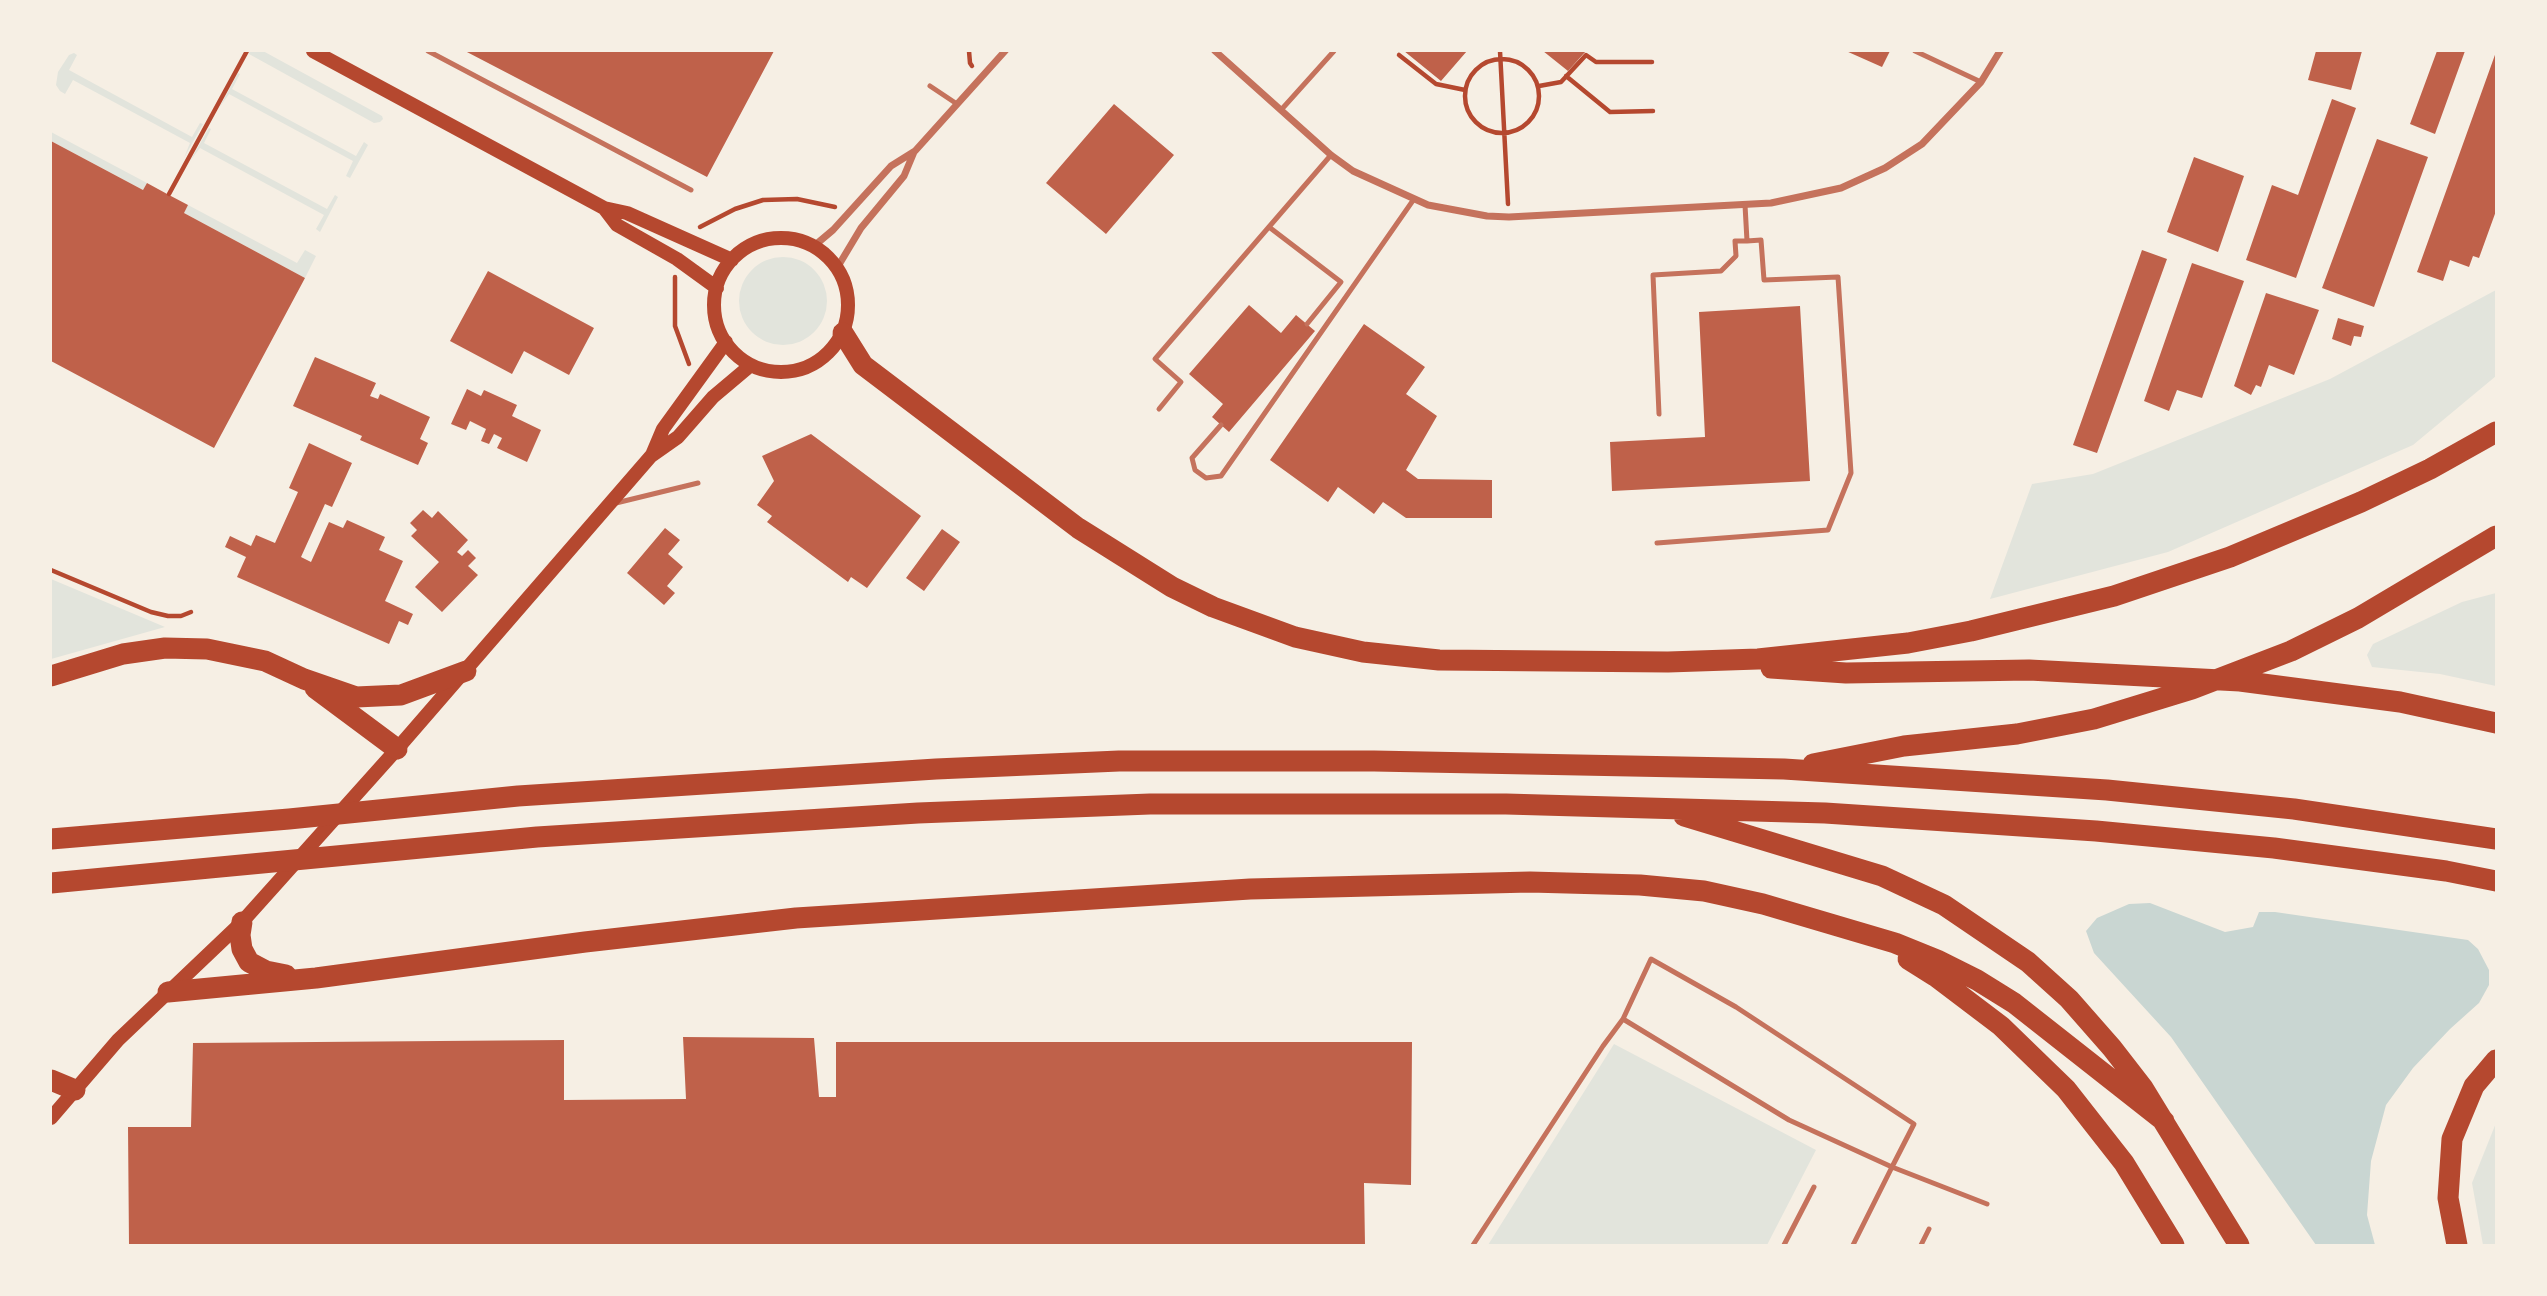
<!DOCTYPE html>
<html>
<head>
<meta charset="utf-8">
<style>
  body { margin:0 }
  #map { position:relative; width:2547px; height:1296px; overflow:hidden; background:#f6efe4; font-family:"Asap Condensed",sans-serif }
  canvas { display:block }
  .frame { position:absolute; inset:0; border:52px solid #f6efe4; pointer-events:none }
</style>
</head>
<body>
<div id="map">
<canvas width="2547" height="1296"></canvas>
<div class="frame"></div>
</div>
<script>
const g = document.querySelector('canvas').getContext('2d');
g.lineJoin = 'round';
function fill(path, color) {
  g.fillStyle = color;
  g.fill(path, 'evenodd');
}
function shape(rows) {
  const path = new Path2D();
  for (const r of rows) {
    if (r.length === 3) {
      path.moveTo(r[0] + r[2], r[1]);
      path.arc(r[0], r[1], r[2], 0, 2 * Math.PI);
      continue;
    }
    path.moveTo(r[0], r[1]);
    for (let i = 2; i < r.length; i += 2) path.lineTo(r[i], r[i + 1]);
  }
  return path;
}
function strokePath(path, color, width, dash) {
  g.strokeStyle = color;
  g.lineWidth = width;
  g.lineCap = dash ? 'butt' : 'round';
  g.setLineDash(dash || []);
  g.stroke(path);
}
fill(shape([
  [250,51,263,51,382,116,383,119,380,122,374,123,249,54],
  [74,53,77,55,69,70,192,137,200,123,203,124,184,158,190,143,73,80,65,94,60,91,56,85,58,72,69,55],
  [238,73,240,74,232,89,356,156,364,142,368,145,350,178,346,176,353,161,229,94,219,108],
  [209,128,211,129,204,143,327,209,335,195,338,197,320,232,316,229,324,215,200,148,190,161],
  [51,132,147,183,143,190,51,141],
  [188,205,297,263,305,250,316,256,305,278,184,213],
  [783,301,44],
  [2496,290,2496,376,2413,445,2168,552,1990,599,2032,484,2093,474,2330,379],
  [51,579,165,627,51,659],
  [2496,593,2496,686,2440,674,2372,667,2367,655,2373,644,2462,602],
  [1614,1044,1816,1150,1767,1245,1488,1245],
  [2496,1123,2496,1245,2483,1245,2472,1183]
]), '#e2e4dc');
fill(shape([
  [2150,903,2225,932,2253,927,2259,912,2275,912,2468,940,2478,949,2489,970,2489,985,2479,1003,2450,1029,2413,1068,2386,1105,2371,1161,2367,1215,2375,1245,2316,1245,2171,1037,2094,953,2086,931,2097,918,2129,904]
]), '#c9d6d2');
fill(shape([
  [465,51,774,51,707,177],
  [1404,51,1467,51,1441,81],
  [1543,51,1586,51,1568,71],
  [1846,51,1890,51,1882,67],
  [2316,51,2362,51,2351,90,2308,80],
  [2437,51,2465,51,2435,134,2410,124],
  [2496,52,2496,211,2479,258,2473,256,2469,267,2450,260,2443,281,2417,272],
  [2332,99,2356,108,2296,278,2246,260,2272,185,2298,195],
  [1114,104,1174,155,1106,234,1046,183],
  [2377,139,2428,157,2374,307,2322,288],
  [51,141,143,190,147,183,169,195,188,205,184,213,305,278,214,448,51,361],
  [2194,157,2244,176,2218,252,2167,232],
  [2142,250,2167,259,2097,453,2073,445],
  [2192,263,2244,281,2202,398,2177,390,2169,411,2144,401],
  [488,271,594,328,569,375,524,351,512,374,450,341],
  [2266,293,2319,310,2294,375,2269,365,2261,387,2256,385,2251,395,2234,386],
  [1249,305,1281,333,1296,315,1315,331,1229,432,1212,417,1223,404,1189,374],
  [1800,306,1810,481,1612,491,1610,442,1705,437,1699,312],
  [2338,318,2364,326,2361,337,2354,336,2351,346,2332,339],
  [1364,324,1425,367,1406,394,1437,416,1406,470,1418,479,1492,480,1492,518,1406,518,1383,502,1374,514,1338,487,1328,502,1270,460],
  [315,357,376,383,370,396,378,399,380,394,430,417,420,439,428,443,418,465,360,440,362,436,293,406],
  [467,389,481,396,484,390,517,405,512,416,541,430,527,462,497,448,502,438,494,434,489,444,481,441,486,429,470,421,466,430,451,424],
  [811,434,921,516,867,588,851,577,848,582,767,522,772,516,757,505,774,481,762,456],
  [309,443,352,463,332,507,325,504,301,557,311,562,329,522,343,528,347,520,385,537,379,550,403,561,385,601,413,614,408,625,399,621,389,644,237,577,246,557,225,547,230,536,251,546,256,535,275,543,298,492,289,488],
  [423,510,432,518,438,511,468,540,457,552,462,556,468,550,476,558,468,566,478,575,442,612,415,587,439,562,411,536,417,530,410,523],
  [665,528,680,540,668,554,683,567,667,586,675,593,664,605,627,573],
  [942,529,960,542,924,591,906,578],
  [683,1037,814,1038,819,1097,836,1097,836,1042,1412,1042,1411,1185,1364,1183,1365,1245,129,1245,128,1127,191,1127,193,1043,564,1040,564,1100,686,1099]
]), '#bf614a');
strokePath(shape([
  [969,51,970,63,972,66],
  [1500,51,1508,204],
  [1399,55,1436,84,1465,90],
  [1502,96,37],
  [1566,76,1610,112,1653,111],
  [1539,86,1561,82,1586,55,1596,62,1652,62],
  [169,194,247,51],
  [700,227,735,209,763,200,797,199,835,207],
  [675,277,675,326,689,364],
  [51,570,151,612,168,616,181,616,191,612]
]), '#b5482f', 4.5);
strokePath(shape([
  [428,51,691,190],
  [1915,51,1981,82],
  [930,86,957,104],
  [1281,110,1334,51],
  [1269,227,1341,282,1307,324],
  [1159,409,1181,382,1155,359,1331,155],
  [1659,414,1653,275,1721,271,1736,256,1735,241,1747,241],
  [1221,425,1192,458,1195,470,1206,478,1221,476,1414,199],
  [616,503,698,483],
  [1657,543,1828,530,1851,473,1838,277,1764,280,1761,240,1747,241,1745,205],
  [1623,1019,1789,1120,1892,1167,1853,1245],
  [1473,1245,1603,1046,1623,1019,1651,959,1736,1007,1914,1124,1892,1167,1987,1204],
  [1784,1245,1814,1187],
  [1921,1245,1929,1229]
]), '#c5725c', 5);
strokePath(shape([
  [1215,51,1331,155,1353,171,1428,205,1487,216,1509,217,1771,203,1841,188,1885,168,1922,144,1981,82,2000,51],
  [814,246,833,230,891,166,915,151,1005,51],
  [837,268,861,228,904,176,914,152]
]), '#c5725c', 7);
strokePath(shape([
  [313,51,604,208,627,213,732,260],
  [604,208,617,225,677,259,717,288],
  [781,305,67],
  [652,455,663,429,726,342],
  [51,1118,118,1040,242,922,397,749,651,456,678,437,713,397,751,365]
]), '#b5482f', 14);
strokePath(shape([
  [843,333,863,365,1078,528,1172,587,1213,607,1295,637,1363,652,1439,660,1668,662,1758,659,1908,643,1971,631,2114,596,2230,557,2361,502,2430,469,2496,432],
  [1771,668,1846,673,2029,670,2240,681,2400,702,2496,723],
  [51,676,123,654,165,648,207,649,265,661,304,679,356,697,401,695,466,671],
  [315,688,397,749],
  [1813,764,1904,746,2017,734,2094,719,2192,689,2291,651,2358,618,2496,536],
  [1684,816,1882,876,1944,905,2028,962,2069,999,2112,1048,2143,1088,2239,1245],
  [51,839,289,819,518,796,936,769,1119,761,1374,761,1784,769,2107,790,2294,809,2496,839],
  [51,883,537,837,918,813,1150,804,1506,804,1825,813,2096,831,2274,848,2446,871,2496,881],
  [242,922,240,935,242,949,249,962,266,971,286,975],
  [1908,959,1935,976,2001,1026,2066,1089,2124,1163,2174,1245],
  [168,992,316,978,585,942,796,918,1250,889,1530,882,1640,885,1704,891,1763,904,1895,943,1937,960,1977,980,2014,1003,2164,1121],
  [51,1080,75,1090],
  [2457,1245,2448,1198,2452,1139,2474,1086,2496,1060]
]), '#b5482f', 21);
</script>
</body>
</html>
